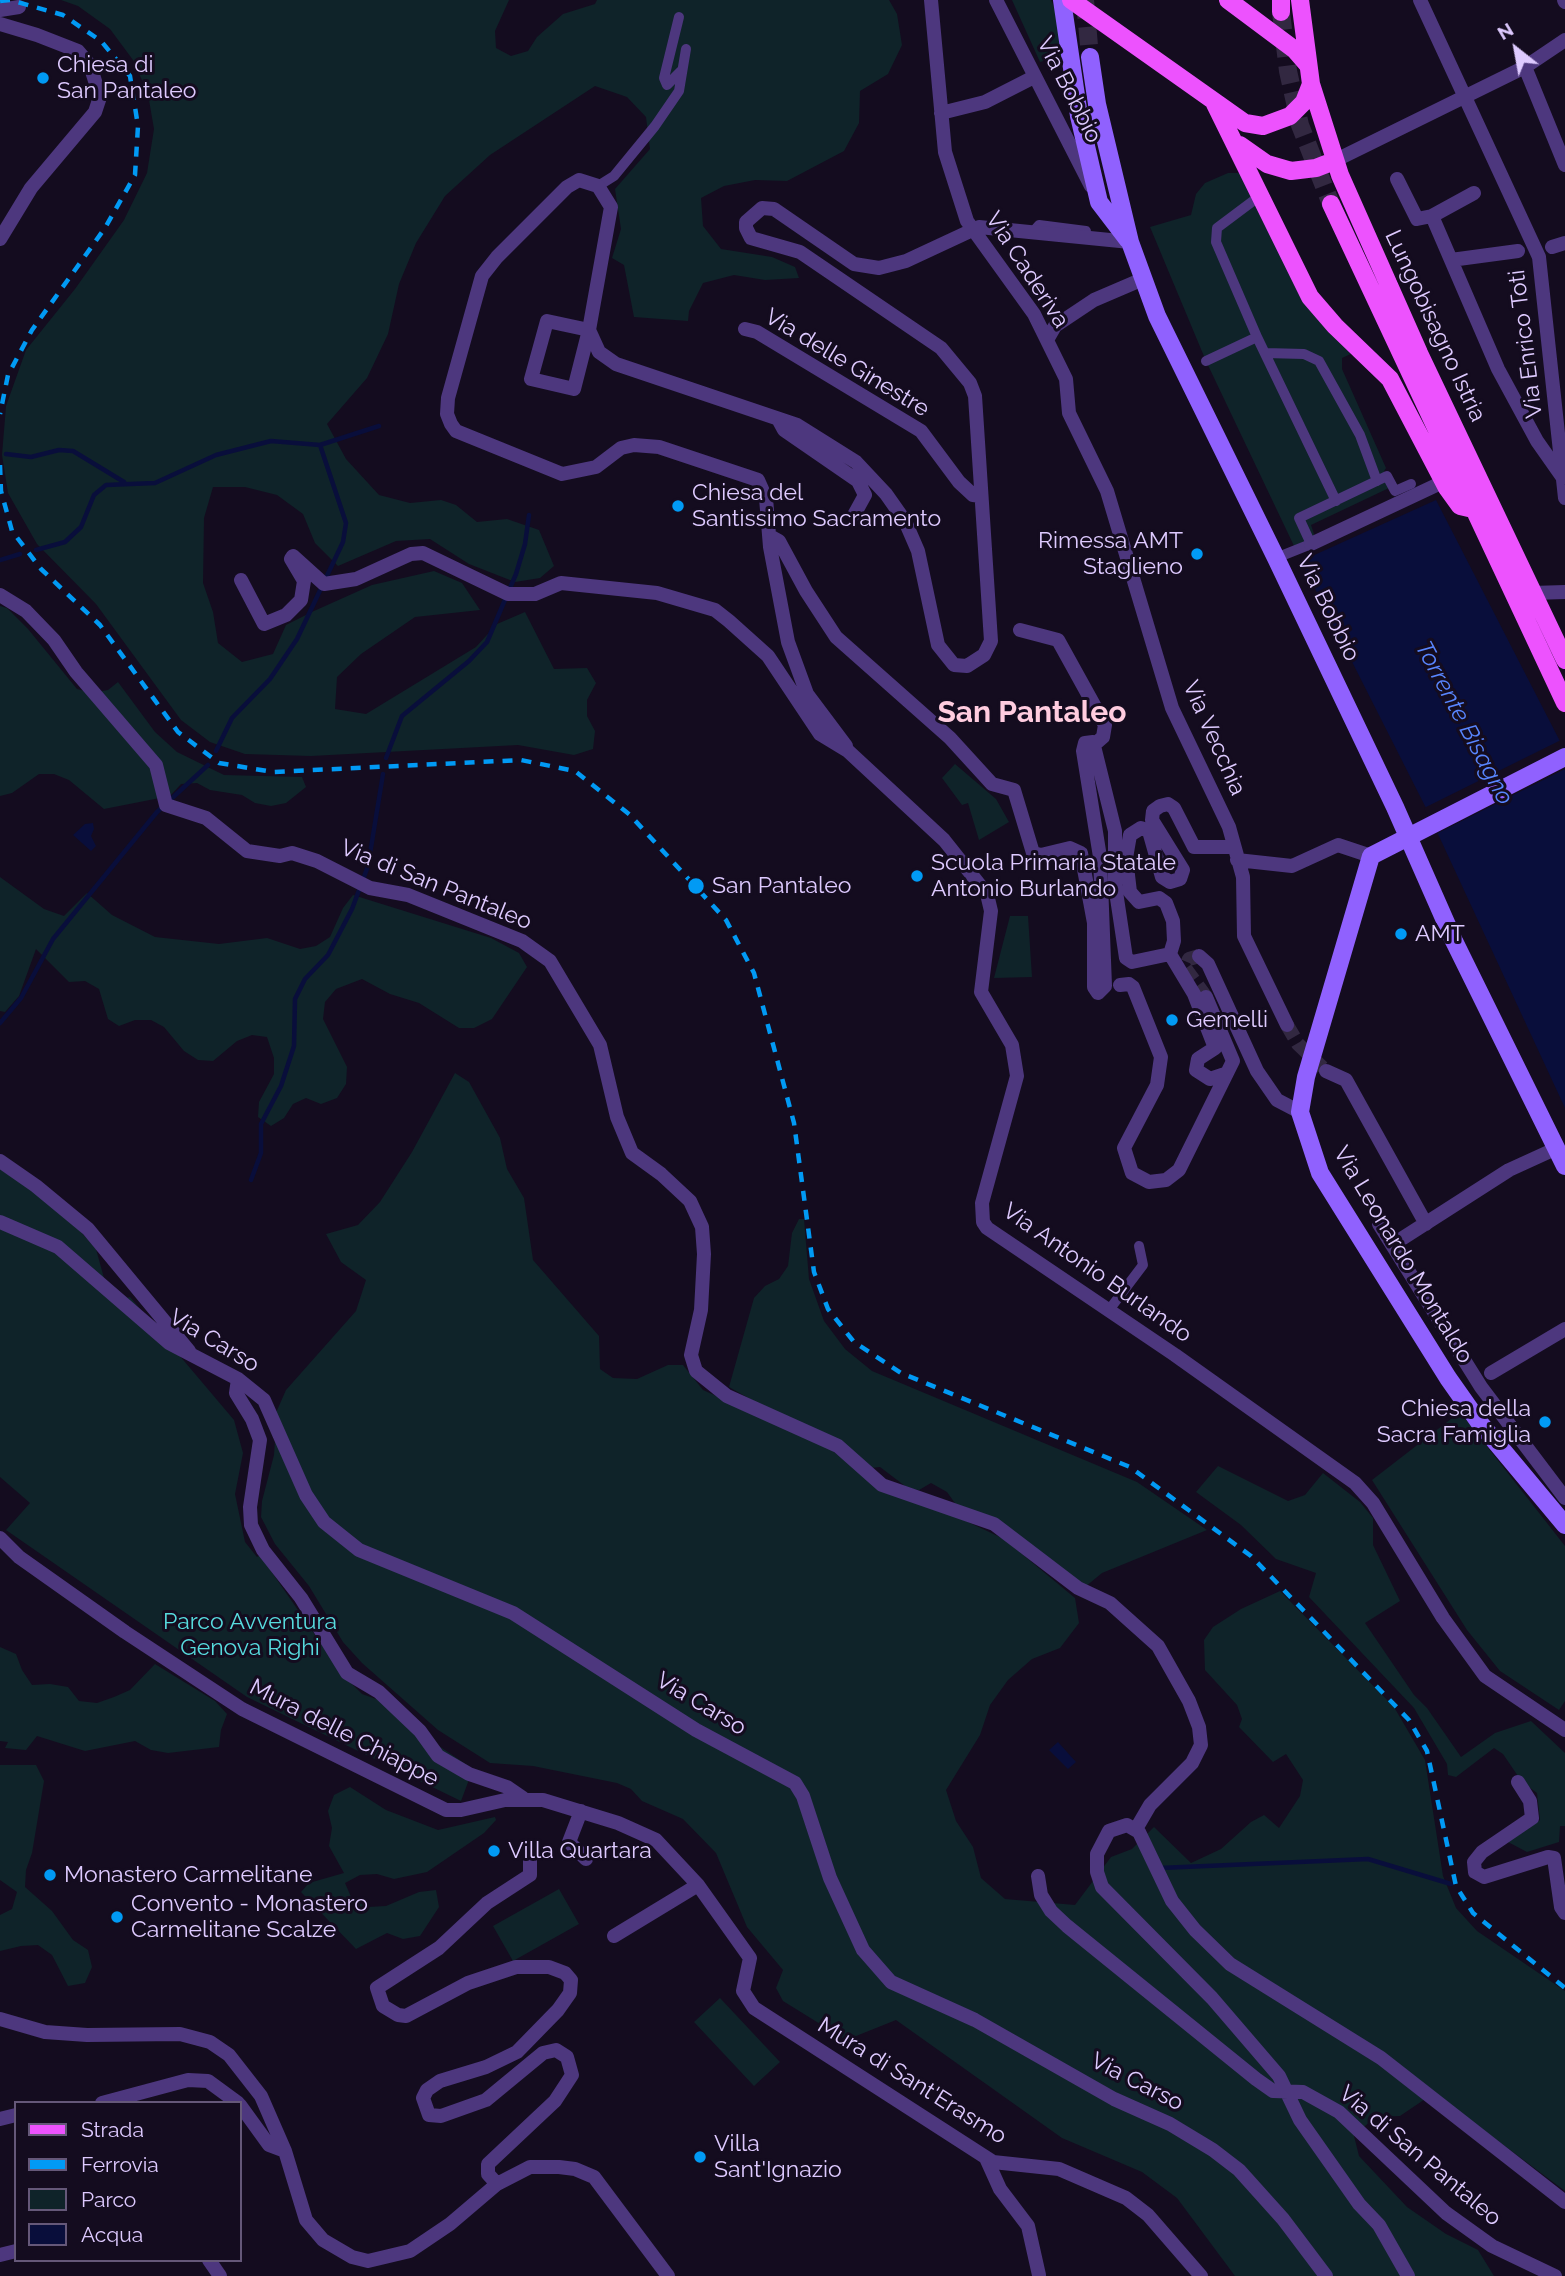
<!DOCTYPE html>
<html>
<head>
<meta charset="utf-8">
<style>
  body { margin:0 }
  #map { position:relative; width:1565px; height:2276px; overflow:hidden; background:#140c1f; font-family:Raleway,sans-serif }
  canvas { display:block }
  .legend { position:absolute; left:14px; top:2101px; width:228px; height:161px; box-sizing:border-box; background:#140c1f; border:2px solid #655879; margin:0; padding:9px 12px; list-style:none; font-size:21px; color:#decaff }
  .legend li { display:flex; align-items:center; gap:14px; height:35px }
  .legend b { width:35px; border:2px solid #655879 }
  .north { position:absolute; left:1481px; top:14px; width:70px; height:70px; -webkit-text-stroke:5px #140c1f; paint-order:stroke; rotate:329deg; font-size:19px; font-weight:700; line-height:28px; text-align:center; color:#decaff }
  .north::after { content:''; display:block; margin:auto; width:24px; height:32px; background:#decaff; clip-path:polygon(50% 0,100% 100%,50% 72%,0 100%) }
</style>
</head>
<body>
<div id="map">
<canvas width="1565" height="2276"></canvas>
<ul class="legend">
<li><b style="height:9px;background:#ed52fe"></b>Strada</li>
<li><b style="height:9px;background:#019af4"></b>Ferrovia</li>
<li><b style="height:19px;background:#0f2329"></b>Parco</li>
<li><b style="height:19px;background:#090e3b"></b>Acqua</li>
</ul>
<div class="north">N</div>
</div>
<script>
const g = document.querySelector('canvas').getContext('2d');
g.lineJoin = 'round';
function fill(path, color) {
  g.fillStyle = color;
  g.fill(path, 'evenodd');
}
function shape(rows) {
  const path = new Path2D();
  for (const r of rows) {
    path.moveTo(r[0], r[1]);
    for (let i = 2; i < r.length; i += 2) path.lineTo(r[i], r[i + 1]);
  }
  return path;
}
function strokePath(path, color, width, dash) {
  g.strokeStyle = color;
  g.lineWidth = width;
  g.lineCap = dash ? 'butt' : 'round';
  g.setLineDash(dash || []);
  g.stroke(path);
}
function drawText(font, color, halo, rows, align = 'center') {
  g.font = font + ' Raleway,sans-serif';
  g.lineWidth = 6;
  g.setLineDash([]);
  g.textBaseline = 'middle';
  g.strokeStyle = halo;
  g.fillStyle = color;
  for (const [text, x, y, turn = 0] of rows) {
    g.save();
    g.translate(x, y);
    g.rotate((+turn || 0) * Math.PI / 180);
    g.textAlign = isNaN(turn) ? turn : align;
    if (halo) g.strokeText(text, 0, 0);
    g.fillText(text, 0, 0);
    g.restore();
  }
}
fill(shape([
  [61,0,509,0,495,31,496,48,511,56,528,51,537,37,563,14,595,4,597,0,889,0,897,14,902,45,888,74,860,91,859,123,844,151,787,181,755,180,724,186,701,198,703,226,721,249,772,257,795,267,799,278,765,280,734,275,703,283,689,311,688,321,634,317,624,265,612,258,621,229,615,189,650,149,646,117,627,97,595,86,490,155,445,196,416,243,399,284,388,334,367,378,327,424,346,459,379,495,410,503,441,500,456,505,477,522,507,519,539,530,554,566,540,578,515,582,469,564,430,539,396,541,338,566,315,543,303,514,277,495,245,487,213,487,204,518,203,583,213,612,218,643,242,662,273,654,286,625,314,611,372,585,434,571,462,583,480,610,415,617,361,654,337,677,335,709,366,714,476,647,497,624,525,612,554,669,587,668,596,683,587,700,587,716,595,731,593,749,574,755,518,745,311,756,245,754,210,742,181,720,96,604,37,544,8,493,2,455,6,406,26,350,75,289,124,220,147,173,154,129,148,94,133,60,110,29,78,6],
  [1012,0,1051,0,1060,21,1065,55,1040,62],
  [1228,173,1245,173,1257,198,1355,352,1342,358,1342,369,1386,468,1384,471,1389,488,1311,525,1316,540,1295,548,1206,361,1150,227,1191,215,1196,194,1205,183],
  [0,606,7,608,28,629,77,689,92,693,108,690,118,682,155,732,177,752,224,775,302,777,306,787,286,803,271,806,255,803,242,795,210,790,197,783,181,784,170,796,104,809,69,780,54,774,39,774,12,793,0,796],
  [955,764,996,799,1009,822,979,840,968,803,962,805,942,778],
  [0,877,44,909,64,916,87,893,112,915,155,937,219,944,267,938,300,949,316,946,330,937,343,908,353,895,491,938,519,953,527,967,492,1019,474,1028,459,1028,419,1003,390,994,362,979,336,989,325,1002,323,1019,347,1067,346,1084,337,1098,321,1104,306,1098,293,1104,284,1118,271,1126,258,1117,259,1102,274,1074,274,1058,267,1037,252,1035,237,1041,213,1061,198,1060,184,1051,164,1027,151,1020,135,1020,119,1026,108,1019,99,989,85,981,69,982,36,949,19,996,5,1012,0,1011],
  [1010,916,1028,916,1032,977,994,978],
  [455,1073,469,1082,500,1138,507,1169,524,1198,533,1260,599,1336,600,1369,613,1378,637,1379,668,1365,683,1365,703,1390,825,1445,858,1470,1004,1539,1075,1598,1079,1623,1060,1648,1032,1659,1008,1680,990,1705,980,1735,946,1790,956,1821,973,1847,981,1878,1005,1899,1075,1905,1111,1857,1132,1849,1154,1827,1191,1863,1221,1849,1251,1822,1264,1815,1279,1828,1300,1796,1303,1780,1286,1754,1273,1762,1239,1727,1242,1719,1237,1705,1205,1670,1204,1640,1213,1627,1241,1609,1280,1591,1394,1707,1425,1760,1443,1876,1456,1908,1477,1931,1565,1991,1565,2191,1434,2093,1400,2116,1375,2117,1354,2136,1359,2156,1407,2207,1446,2234,1478,2250,1494,2276,1235,2276,1177,2198,1142,2172,1062,2138,896,2020,846,2040,783,2001,776,1988,783,1970,747,1927,716,1853,683,1819,642,1801,631,1789,617,1783,533,1766,490,1763,438,1730,362,1663,343,1642,309,1586,275,1544,261,1517,262,1501,274,1455,275,1440,271,1424,286,1390,356,1311,366,1280,341,1262,326,1234,358,1225,380,1202,412,1152],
  [0,1169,34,1191,74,1224,96,1249,104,1278,122,1299,130,1297,234,1420,243,1453,235,1494,245,1542,257,1557,260,1555,342,1674,362,1694,379,1700,405,1723,473,1769,461,1801,247,1697,6,1530,30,1503,0,1477],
  [799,1219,804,1219,809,1279,824,1321,845,1349,872,1371,1137,1482,1207,1530,1102,1573,1085,1587,957,1506,947,1492,931,1483,919,1490,909,1489,880,1467,871,1468,729,1387,754,1298,765,1286,779,1279,788,1266,792,1233],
  [1460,1412,1565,1546,1565,1701,1559,1710,1500,1671,1467,1630,1372,1480],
  [1218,1466,1288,1501,1305,1495,1323,1473,1360,1502,1373,1518,1373,1545,1400,1601,1365,1623,1414,1695,1427,1708,1461,1757,1495,1733,1531,1721,1565,1753,1565,1826,1560,1826,1559,1842,1527,1852,1508,1842,1540,1820,1537,1793,1522,1782,1503,1754,1494,1748,1456,1777,1448,1775,1447,1764,1414,1708,1309,1597,1316,1573,1276,1559,1241,1525,1196,1492],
  [0,1647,16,1654,22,1670,32,1685,50,1684,68,1687,79,1701,97,1703,114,1697,130,1690,155,1664,215,1701,227,1714,221,1730,219,1747,168,1753,151,1750,135,1741,85,1751,37,1736,26,1750,5,1748,8,1742,0,1741],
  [0,1765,36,1765,44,1781,32,1853,26,1870,25,1887,52,1911,73,1940,88,1950,92,1967,85,1983,68,1986,52,1955,38,1945,21,1946,0,1951,0,1915,12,1909,17,1892,0,1880],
  [350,1787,386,1810,438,1830,495,1817,496,1820,484,1833,427,1872,394,1879,377,1874,360,1875,345,1883,352,1899,368,1907,386,1906,419,1892,436,1890,439,1907,420,1936,403,1939,387,1933,356,1949,301,1892,309,1883,344,1873,329,1846,332,1828,328,1811,334,1795],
  [559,1889,579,1924,513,1961,493,1926],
  [720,1998,780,2062,754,2086,694,2022]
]), '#0f2329');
fill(shape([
  [1436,500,1565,751,1565,1108,1425,806,1301,561],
  [93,823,94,829,91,836,96,846,91,851,73,835,85,824],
  [1058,1742,1076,1762,1068,1769,1049,1750]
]), '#090e3b');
fill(shape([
  [1563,739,1565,769,1436,834,1424,808]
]), '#140c1f');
strokePath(shape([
  [6,454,31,457,59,450,73,451,124,482],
  [36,550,65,542,81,527,94,495,106,485,155,483,216,455,271,441,320,445,379,426],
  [0,560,20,554],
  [216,751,232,718,270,679,297,639,343,542,346,523,320,445],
  [386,758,402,716,469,661,487,642,516,574,525,544,529,515],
  [0,1023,21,998,53,939,157,812,208,765],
  [251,1180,261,1153,261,1124,281,1086,294,1046,295,999,305,979,328,955,352,909,368,866,383,774],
  [1160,1868,1368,1859,1451,1884]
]), '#090e3b', 4.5);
strokePath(shape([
  [1199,956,1189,959,1185,968,1206,997],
  [1287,1025,1298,1044,1326,1071]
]), '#322841', 14, [14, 7]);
strokePath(shape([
  [1085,0,1090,57]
]), '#322841', 18, [18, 9]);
strokePath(shape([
  [1281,12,1288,71,1300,125,1331,204]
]), '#322841', 18, [18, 9]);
strokePath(shape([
  [679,17,664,78,667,85,681,71],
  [598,186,614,176,655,126,679,91,686,49],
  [1257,198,1217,228,1216,242,1257,337,1336,501],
  [1032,233,1039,225,1086,231],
  [1265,353,1304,354,1319,361,1360,435,1377,481],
  [1206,361,1257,337],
  [1276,558,1311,544,1299,518,1387,476,1395,491,1411,484],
  [1109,1310,1143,1265,1139,1246]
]), '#4d377e', 10);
strokePath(shape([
  [931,0,945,152,967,221,1034,314,1066,379,1069,413,1107,491,1172,708,1229,827,1243,877,1244,936,1287,1025],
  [996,0,1091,186],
  [1420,0,1539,257,1565,498],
  [1564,0,1565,2],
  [0,10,19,7],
  [0,24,37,35,78,51,90,65,100,97,95,112,31,188,0,239],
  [1525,67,1565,165],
  [941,113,985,102,1034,77],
  [1334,161,1525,67,1565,40],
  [1397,179,1417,219,1432,216,1498,369,1537,441,1563,478],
  [1432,216,1474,193],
  [1552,247,1565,243],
  [1451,260,1518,251],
  [745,329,757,332,921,431,959,482,973,495,981,496],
  [589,330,599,352,616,364,797,425,856,462,886,494,905,521,918,551,938,645,954,665,967,666,984,655,991,641,975,396,970,383,941,348,800,252,751,238,746,228,746,222,762,208,774,209,854,264,879,268,906,261,979,227,1130,242],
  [589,330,547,321,531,379,574,389,589,330,611,207,598,186,579,180,567,187,497,257,482,276,448,398,447,414,451,424,456,431,562,474,596,467,621,448,634,445,659,447,758,480,766,498,770,547,788,642,807,694,846,746],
  [1047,340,1055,326,1094,300,1143,279],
  [778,419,784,430,858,481,865,495,854,515],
  [770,536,779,541,806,591,836,637,950,738,992,784,1014,790,1033,853,1041,855,1070,848,1081,853,1094,923,1094,987,1098,993,1105,986,1100,857,1083,751,1085,743,1093,742,1115,831,1115,885,1126,958,1132,962,1170,954],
  [1311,544,1443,482],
  [241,580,264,624,286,615,301,600,304,581,291,559,293,556,324,584,356,579,411,554,423,553,508,594,535,594,561,583,657,593,715,610,729,621,768,656,820,734,848,751,944,840,987,894,991,911,981,992,1012,1045,1017,1076,982,1203,983,1222,987,1228,1175,1355,1355,1483,1373,1503,1443,1618,1485,1676,1565,1730],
  [1532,593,1565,592],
  [0,595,26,611,54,640,76,672,156,765,166,805,206,818,247,851,280,856,292,853,317,861,370,888,408,895,522,941,550,961,600,1045,617,1117,632,1153,661,1174,690,1201,702,1227,704,1254,701,1310,691,1355,696,1371,727,1396,838,1446,882,1485,994,1524,1078,1588,1110,1603,1158,1646,1189,1701,1199,1727,1201,1745,1192,1763,1150,1805,1136,1829],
  [1020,630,1058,640,1105,725,1103,737,1095,744],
  [1237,860,1292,866,1338,845,1371,856],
  [1170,954,1174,941,1173,921,1166,903,1159,898,1139,902,1130,892,1126,858,1130,835,1141,828,1149,831,1162,877,1170,882,1180,879,1183,870,1152,820,1153,811,1160,806,1168,804,1174,808,1194,847,1234,847],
  [1170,954,1194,994,1215,1048,1198,1059,1196,1070,1210,1079,1225,1074],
  [1199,956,1208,964,1257,1071,1277,1100,1300,1112],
  [1120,985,1129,984,1133,987,1161,1057,1157,1085,1124,1148,1132,1173,1149,1182,1166,1180,1179,1170,1233,1061,1206,997],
  [1326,1071,1346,1080,1426,1224],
  [0,1161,36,1186,88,1229,189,1351],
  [0,1222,58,1247,169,1343,238,1379,264,1400,306,1495,324,1522,359,1550,513,1613,696,1730,795,1783,803,1796,830,1878,863,1950,891,1982,975,2020,1114,2099,1170,2124,1213,2150,1239,2170,1283,2219,1326,2276],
  [1379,1224,1481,1387,1565,1498],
  [1392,1245,1509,1170,1555,1149],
  [1491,1373,1565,1329],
  [238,1379,236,1393,252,1419,260,1440,250,1507,251,1525,263,1550,301,1598,347,1673,379,1692,420,1731,438,1756,469,1774,507,1787,523,1798],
  [0,1538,19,1557,125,1632,242,1709,446,1810,461,1810,505,1800,543,1800,618,1823,656,1840,698,1885,750,1958,743,1991,754,2008,993,2162,1059,2169,1126,2198,1148,2215,1201,2276],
  [1518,1782,1530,1801,1532,1818,1482,1852,1474,1862,1475,1872,1484,1877,1548,1857,1554,1858,1561,1907,1565,1913],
  [581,1811,569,1842,586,1859],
  [1038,1876,1041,1895,1051,1911,1067,1926,1256,2079,1273,2091,1303,2092,1339,2112,1446,2213,1492,2246,1555,2276],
  [614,1936,698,1885],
  [0,2019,45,2032,87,2035,180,2034,210,2042,229,2055,261,2096,285,2151,306,2220,323,2240,352,2257,368,2261,410,2251,450,2224,497,2184,530,2167,559,2167,575,2169,594,2177,668,2276],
  [102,2103,188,2080,208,2081,238,2103],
  [240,2105,269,2145,285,2151],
  [0,2119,16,2115],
  [986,2158,1000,2189,1028,2226,1039,2275],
  [497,2184,488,2174,488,2164,555,2101,572,2075,567,2057,556,2050,543,2053,486,2100,441,2116,429,2115,423,2098,427,2090,440,2081,486,2067,517,2052,558,2010,570,1993,571,1980,565,1973,549,1967,516,1967,468,1983,406,2016,398,2015,383,2006,377,1988,439,1948,487,1903,530,1875,530,1851],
  [0,2255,16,2251],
  [209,2260,220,2276],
  [1408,2276,1379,2225,1359,2204,1300,2120,1279,2076,1212,1998,1102,1887,1097,1872,1097,1854,1109,1831,1127,1825,1139,1832,1172,1901,1195,1930,1230,1964,1381,2058,1565,2202]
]), '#4d377e', 14);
strokePath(shape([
  [1062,0,1079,116,1099,202,1128,240],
  [1090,57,1097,104,1130,242,1157,316,1276,558,1395,807,1454,941,1565,1166],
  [1565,757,1371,856,1306,1077,1300,1112,1320,1173,1448,1378,1479,1422,1565,1525]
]), '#9061fe', 18);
strokePath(shape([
  [1071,0,1245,123,1263,126,1290,116,1304,102,1311,84],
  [1228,0,1295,50,1308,65],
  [1281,0,1281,12],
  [1300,0,1311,84,1340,175,1419,353,1565,660],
  [1215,104,1310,297,1335,326,1390,379,1447,488,1460,506,1473,509],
  [1240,145,1267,164,1291,171,1316,168,1334,161],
  [1331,204,1565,703]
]), '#ed52fe', 18);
strokePath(shape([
  [0,1,10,0,63,15,101,41,130,76,138,126,135,175,105,228,32,330,8,375,0,414],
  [0,465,1,491,12,531,41,569,100,625,178,732,219,763,273,772,521,760,575,771,630,815,726,920,754,973,794,1123,814,1272,828,1309,854,1342,901,1373,1130,1467,1251,1556,1409,1720,1427,1751,1456,1886,1473,1913,1565,1988]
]), '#019af4', 4.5, [10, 9]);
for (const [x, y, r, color] of [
  [43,78,7,"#019af4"],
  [678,506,7,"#019af4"],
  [1197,554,7,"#019af4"],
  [917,876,7,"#019af4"],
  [696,886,9,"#019af4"],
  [1401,934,7,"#019af4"],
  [1172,1020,7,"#019af4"],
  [1545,1422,7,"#019af4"],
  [494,1851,7,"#019af4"],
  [50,1875,7,"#019af4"],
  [117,1917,7,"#019af4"],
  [700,2157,7,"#019af4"]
]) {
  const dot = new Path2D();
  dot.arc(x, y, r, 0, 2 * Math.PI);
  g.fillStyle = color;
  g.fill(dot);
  strokePath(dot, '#140c1f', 2.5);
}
drawText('23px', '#decaff', '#140c1f', [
  ["Chiesa di",57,65],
  ["San Pantaleo",57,91],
  ["Chiesa del",692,493],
  ["Santissimo Sacramento",692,519],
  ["Rimessa AMT",1183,541,"right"],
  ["Staglieno",1183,567,"right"],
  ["Scuola Primaria Statale",931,863],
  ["Antonio Burlando",931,889],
  ["San Pantaleo",712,886],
  ["AMT",1415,934],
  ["Gemelli",1186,1020],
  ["Chiesa della",1531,1409,"right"],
  ["Sacra Famiglia",1531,1435,"right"],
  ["Villa Quartara",508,1851],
  ["Monastero Carmelitane",64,1875],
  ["Convento - Monastero",131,1904],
  ["Carmelitane Scalze",131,1930],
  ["Villa",714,2144],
  ["Sant'Ignazio",714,2170]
], 'left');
drawText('23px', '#decaff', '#140c1f', [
  ["Via Bobbio",1069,90,63],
  ["Via Caderiva",1027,270,57],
  ["Lungobisagno Istria",1435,326,65],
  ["Via Enrico Toti",1526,344,-97],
  ["Via delle Ginestre",847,363,31],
  ["Via Bobbio",1328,608,64],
  ["Via Vecchia",1214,738,66],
  ["Via di San Pantaleo",436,885,22],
  ["Via Leonardo Montaldo",1403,1255,59],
  ["Via Antonio Burlando",1097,1273,35],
  ["Via Carso",214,1341,31],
  ["Via Carso",701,1704,31],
  ["Mura delle Chiappe",344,1733,27],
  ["Mura di Sant'Erasmo",912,2081,32],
  ["Via Carso",1137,2082,27],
  ["Via di San Pantaleo",1420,2156,40]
]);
drawText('23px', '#57dbde', '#140c1f', [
  ["Parco Avventura",250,1622],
  ["Genova Righi",250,1648]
]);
drawText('italic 24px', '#5885fe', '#140c1f', [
  ["Torrente Bisagno",1464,723,62]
]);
drawText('bold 30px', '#ffccdf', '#140c1f', [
  ["San Pantaleo",1032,713]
]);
</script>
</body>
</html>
